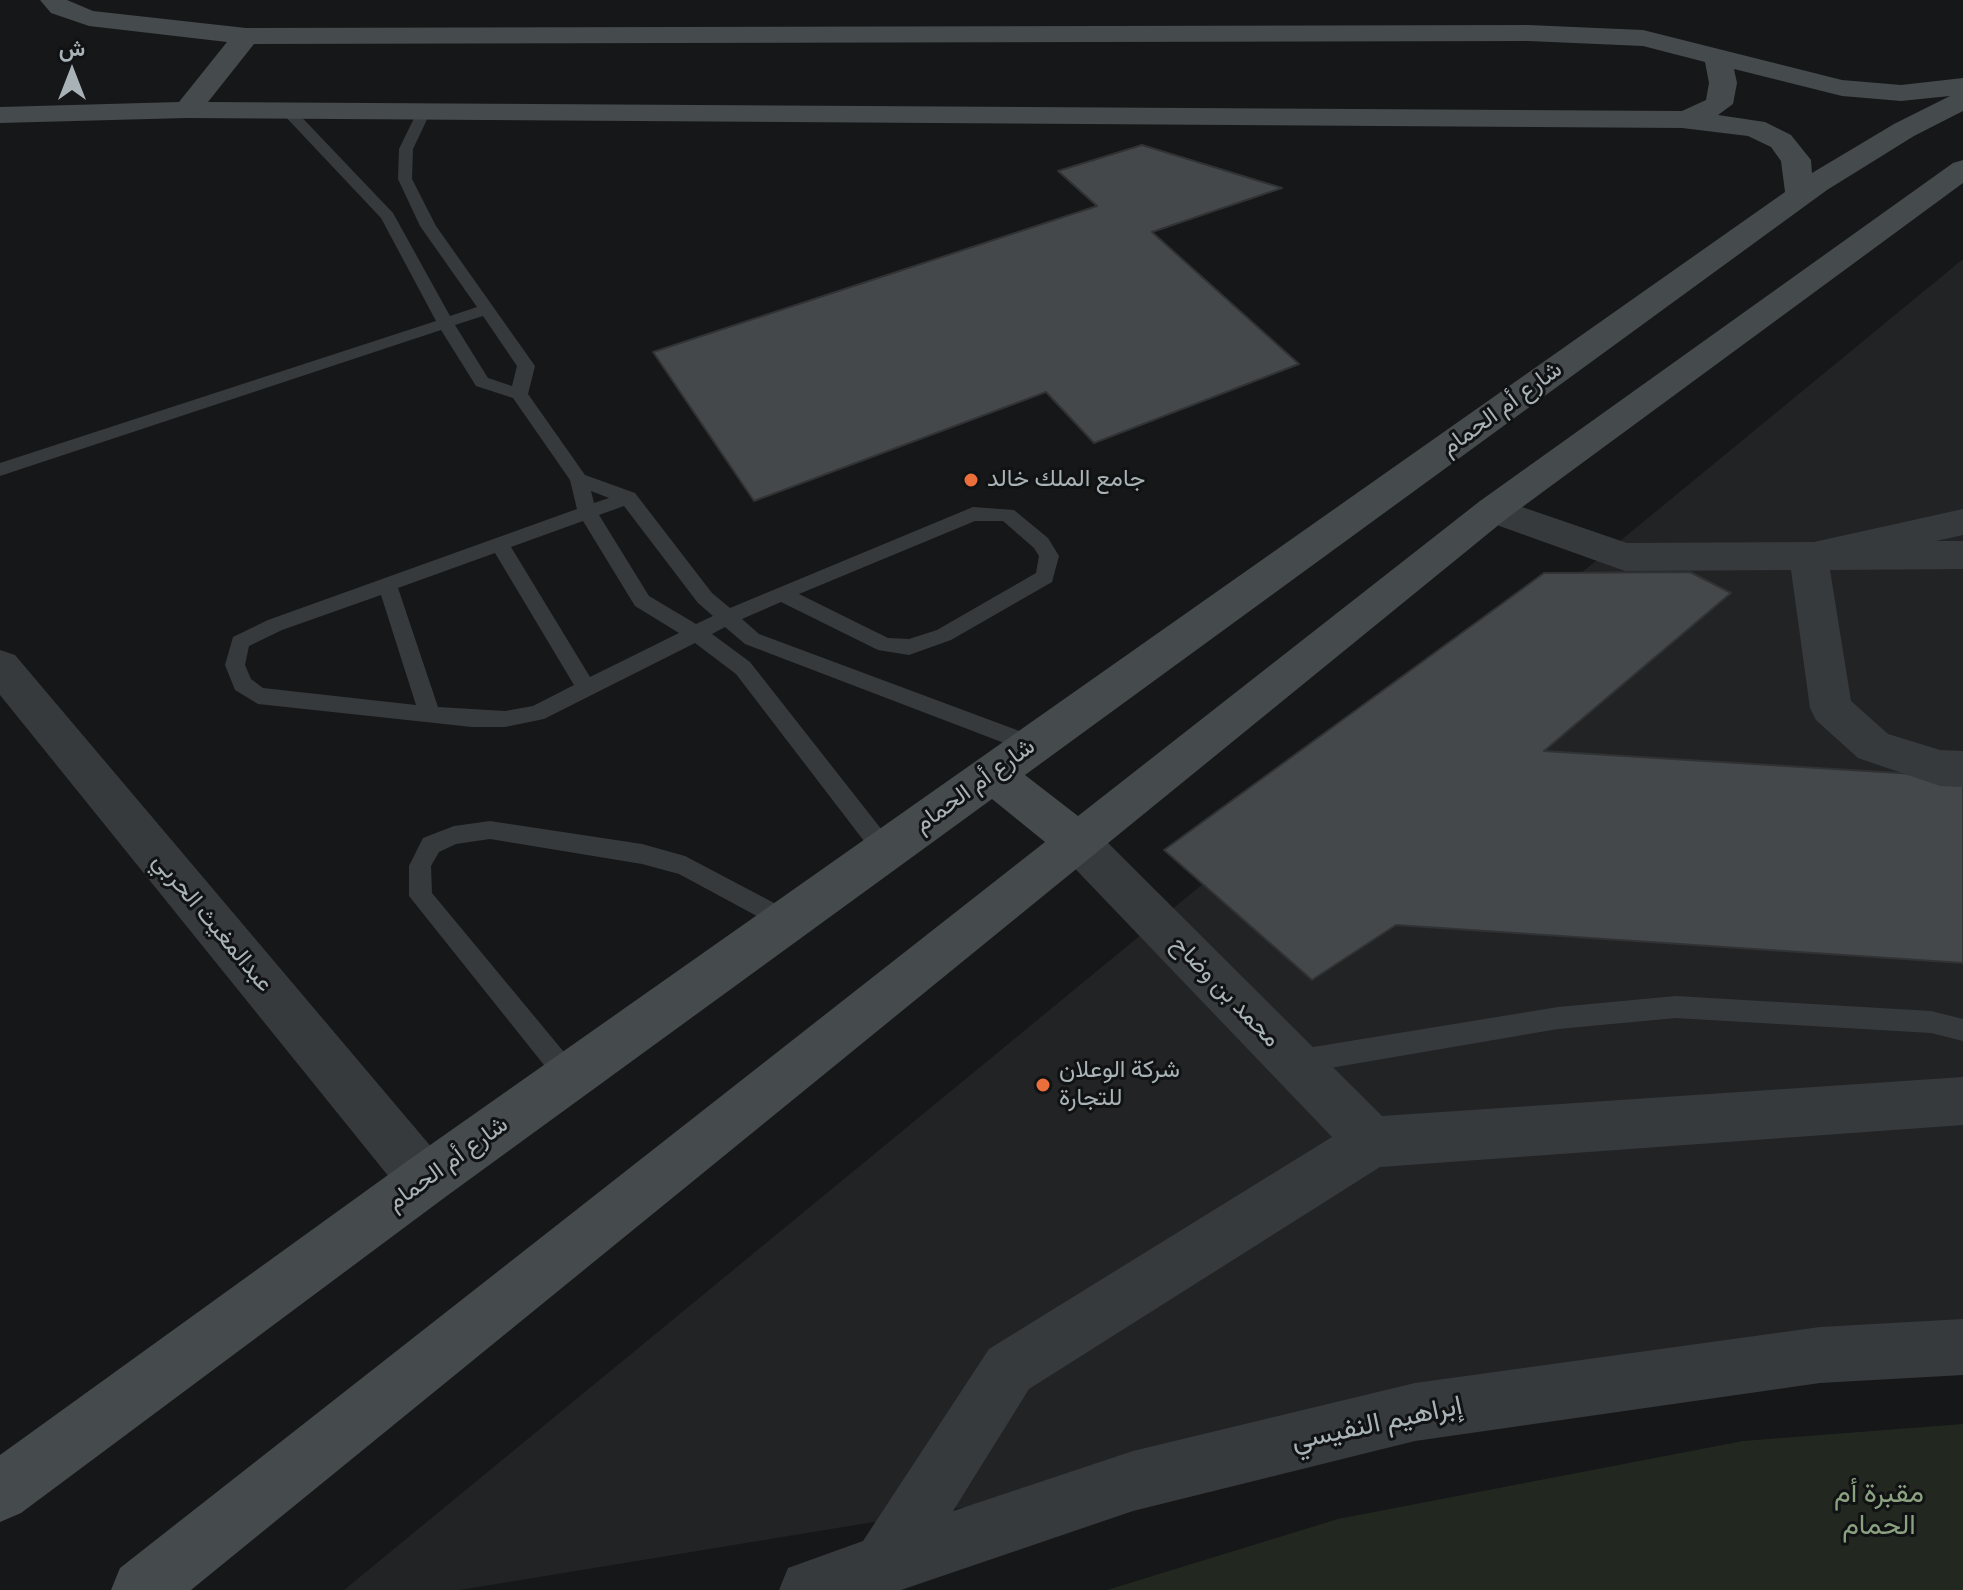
<!DOCTYPE html>
<html>
<head>
<meta charset="utf-8">
<style>
  body { margin:0 }
  #map { position:relative; width:1963px; height:1590px; overflow:hidden; background:#161718; font-family:"Archivo Narrow",Vazirmatn,sans-serif }
  canvas { display:block }
  .north { position:absolute; left:32px; top:32px; width:80px; height:80px; -webkit-text-stroke:6px #111213; paint-order:stroke; rotate:0deg; font-size:22px; font-weight:700; line-height:32px; text-align:center; color:#a9b3b7 }
  .north::after { content:''; display:block; margin:auto; width:28px; height:36px; background:#a9b3b7; clip-path:polygon(50% 0,100% 100%,50% 72%,0 100%) }
</style>
</head>
<body>
<div id="map">
<canvas width="1963" height="1590"></canvas>
<div class="north">ش</div>
</div>
<script>
const g = document.querySelector('canvas').getContext('2d');
g.lineJoin = 'round';
function fill(path, color) {
  g.fillStyle = color;
  g.fill(path, 'evenodd');
}
function shape(rows) {
  const path = new Path2D();
  for (const r of rows) {
    path.moveTo(r[0], r[1]);
    for (let i = 2; i < r.length; i += 2) path.lineTo(r[i], r[i + 1]);
  }
  return path;
}
function strokePath(path, color, width, dash) {
  g.strokeStyle = color;
  g.lineWidth = width;
  g.lineCap = dash ? 'butt' : 'round';
  g.setLineDash(dash || []);
  g.stroke(path);
}
function drawText(font, color, halo, rows, align = 'center') {
  g.font = font + ' "Archivo Narrow",Vazirmatn,sans-serif';
  g.lineWidth = 6;
  g.setLineDash([]);
  g.textBaseline = 'middle';
  g.strokeStyle = halo;
  g.fillStyle = color;
  for (const [text, x, y, turn = 0] of rows) {
    g.save();
    g.translate(x, y);
    g.rotate((+turn || 0) * Math.PI / 180);
    g.textAlign = isNaN(turn) ? turn : align;
    if (halo) g.strokeText(text, 0, 0);
    g.fillText(text, 0, 0);
    g.restore();
  }
}
fill(shape([
  [1963,259,1963,1343,460,1590,344,1590]
]), '#222325');
fill(shape([
  [1963,1424,1963,1590,1107,1590,1338,1519,1743,1441]
]), '#222820');
const building = shape([
  [1142,145,1282,188,1152,232,1299,364,1094,443,1046,392,754,501,653,352,1097,206,1058,171,1142,145],
  [1690,572,1731,593,1544,751,1963,777,1963,963,1396,925,1312,980,1164,850,1544,573,1690,572]
]);
fill(building, '#45484b');
strokePath(building, '#303234', 2);
fill(shape([
  [282,107,292,107,393,213,450,316,477,307,420,226,398,179,399,149,419,108,429,108,431,111,413,149,412,179,436,226,535,366,528,394,585,475,635,493,712,593,730,608,973,507,1014,510,1048,538,1059,556,1052,582,951,640,909,655,878,650,781,602,742,619,759,634,1041,739,1044,745,1041,751,1025,751,745,644,725,627,712,634,750,662,893,844,896,851,893,858,885,861,877,858,736,674,695,643,544,719,505,727,472,727,258,704,235,690,225,665,233,637,268,620,577,509,570,480,513,398,476,386,441,330,0,476,0,463,436,321,381,218,282,113,282,107],
  [483,316,517,366,512,386,488,378,455,325,483,316],
  [591,491,609,498,594,503,591,491],
  [624,506,698,603,713,616,696,624,649,596,599,515,624,506],
  [583,521,635,606,679,633,590,677,511,547,583,521],
  [975,521,1003,521,1034,548,1039,556,1036,573,937,630,909,639,888,638,799,594,975,521],
  [495,553,574,685,533,706,505,711,438,707,398,588,495,553],
  [381,595,416,705,263,688,251,679,245,665,249,646,282,630,381,595],
  [490,821,642,844,685,856,795,914,799,921,795,928,787,931,779,928,679,874,642,864,490,839,456,844,439,852,431,866,432,893,578,1069,582,1077,578,1085,569,1089,560,1085,409,896,409,866,423,838,454,826,490,821],
  [1676,996,1931,1011,1963,1019,1963,1041,1931,1033,1676,1018,1558,1029,1295,1074,1286,1070,1282,1062,1286,1054,1295,1050,1558,1007,1676,996]
]), '#373a3d');
fill(shape([
  [1493,497,1627,543,1814,542,1963,509,1963,535,1936,541,1963,541,1963,569,1830,570,1851,701,1888,734,1940,750,1963,751,1963,787,1940,786,1858,758,1816,720,1810,708,1791,570,1625,571,1480,519,1474,510,1480,501,1493,497],
  [0,650,15,655,444,1162,451,1180,444,1198,425,1206,406,1198,0,695,0,650],
  [1078,823,1094,829,1382,1116,1963,1077,1963,1125,1380,1167,1029,1389,953,1511,1133,1451,1415,1383,1820,1327,1963,1319,1963,1375,1820,1383,1415,1441,1133,1511,901,1590,779,1590,788,1568,863,1541,989,1349,1332,1137,1062,855,1055,842,1062,829,1078,823]
]), '#373a3d');
fill(shape([
  [40,0,67,0,93,11,246,28,1528,25,1643,30,1842,80,1901,85,1963,78,1963,111,1914,136,1827,190,1025,775,1078,816,1480,501,1953,163,1963,160,1963,183,1506,519,191,1590,111,1590,120,1568,1045,842,992,799,444,1198,21,1513,0,1522,0,1455,406,1162,1785,192,1781,161,1771,147,1748,136,1682,128,187,118,0,123,0,107,179,102,227,42,89,26,51,13,40,0],
  [1528,41,1643,46,1705,62,1709,83,1706,100,1682,111,208,102,254,44,1528,41],
  [1734,69,1842,96,1901,101,1950,96,1894,124,1812,173,1811,160,1791,135,1765,122,1718,115,1733,104,1737,83,1734,69]
]), '#454a4d');
for (const [x, y, r, color] of [
  [971,480,8,"#eb6f3b"],
  [1043,1085,8,"#eb6f3b"]
]) {
  const dot = new Path2D();
  dot.arc(x, y, r, 0, 2 * Math.PI);
  g.fillStyle = color;
  g.fill(dot);
  strokePath(dot, '#111213', 3);
}
drawText('24px', '#a9b3b7', '#111213', [
  ["شارع أم الحمام",1502,409,-36],
  ["شارع أم الحمام",975,786,-36],
  ["عبدالمغيث الحربي",212,923,50],
  ["محمد بن وضاح",1225,992,46],
  ["شارع أم الحمام",448,1164,-36]
]);
drawText('24px', '#a9b3b7', '#111213', [
  ["جامع الملك خالد",987,480],
  ["شركة الوعلان",1059,1071],
  ["للتجارة",1059,1099]
], 'left');
drawText('28px', '#a9b3b7', '#111213', [
  ["إبراهيم النفيسي",1377,1424,-12]
]);
drawText('28px', '#8ba280', '#111213', [
  ["مقبرة أم",1879,1494],
  ["الحمام",1879,1526]
]);
</script>
</body>
</html>
